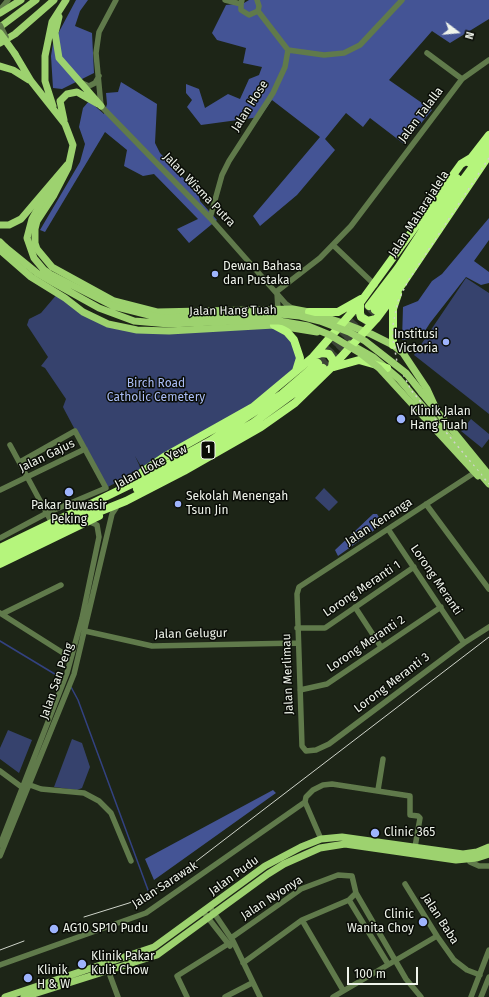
<!DOCTYPE html>
<html>
<head>
<meta charset="utf-8">
<style>
  body { margin:0 }
  #map { position:relative; width:489px; height:997px; overflow:hidden; background:#1d2517; font-family:"Fira Sans",sans-serif }
  canvas { display:block }
  .north { position:absolute; left:437px; top:12px; width:40px; height:40px; -webkit-text-stroke:3px #0a0d07; paint-order:stroke; rotate:106deg; font-size:11px; font-weight:700; line-height:16px; text-align:center; color:#eff4eb }
  .north::after { content:''; display:block; margin:auto; width:14px; height:18px; background:#eff4eb; clip-path:polygon(50% 0,100% 100%,50% 72%,0 100%) }
  .scale { position:absolute; left:347px; top:967px; width:71px; height:18px; box-sizing:border-box; border:2px solid #eff4eb; border-top:0; padding-left:5px; font-size:12px; line-height:14px; white-space:nowrap; color:#eff4eb; -webkit-text-stroke:3px #0a0d07; paint-order:stroke }
</style>
</head>
<body>
<div id="map">
<canvas width="489" height="997"></canvas>
<div class="north">N</div>
<div class="scale">100 m</div>
</div>
<script>
const g = document.querySelector('canvas').getContext('2d');
g.lineJoin = 'round';
function fill(path, color) {
  g.fillStyle = color;
  g.fill(path, 'evenodd');
}
function shape(rows) {
  const path = new Path2D();
  for (const r of rows) {
    path.moveTo(r[0], r[1]);
    for (let i = 2; i < r.length; i += 2) path.lineTo(r[i], r[i + 1]);
  }
  return path;
}
function strokePath(path, color, width, dash) {
  g.strokeStyle = color;
  g.lineWidth = width;
  g.lineCap = dash ? 'butt' : 'round';
  g.setLineDash(dash || []);
  g.stroke(path);
}
function drawText(font, color, halo, rows, align = 'center') {
  g.font = font + ' "Fira Sans",sans-serif';
  g.lineWidth = 3;
  g.setLineDash([]);
  g.textBaseline = 'middle';
  g.strokeStyle = halo;
  g.fillStyle = color;
  for (const [text, x, y, turn = 0] of rows) {
    g.save();
    g.translate(x, y);
    g.rotate((+turn || 0) * Math.PI / 180);
    g.textAlign = isNaN(turn) ? turn : align;
    if (halo) g.strokeText(text, 0, 0);
    g.fillText(text, 0, 0);
    g.restore();
  }
}
fill(shape([
  [466,278,489,293,489,414,414,355],
  [58,293,108,324,137,330,262,326,283,330,296,344,296,372,260,400,142,468,135,456,141,469,106,488,65,411,63,407,66,399,45,368,41,366,48,357,27,325,29,319,41,313],
  [471,419,489,434,489,439,482,448,461,431],
  [324,488,338,502,329,511,315,498],
  [8,730,32,740,19,773,0,759,0,748],
  [72,739,82,743,90,767,82,788,77,790,54,787]
]), '#36426d');
fill(shape([
  [76,0,88,0,80,11,75,26,92,33,94,73,62,89,53,88,51,56,53,43],
  [249,0,489,0,489,19,450,43,432,31,389,80,432,110,404,144,370,118,363,127,346,113,325,139,335,150,297,195,260,226,253,216,320,137,272,100,260,117,201,125,187,107,192,100,186,93,186,84,199,89,205,108,228,94,240,99,249,79,259,75,262,67,243,63,246,48,217,40,212,33,226,5,244,3],
  [121,82,157,104,155,143,160,153,199,195,200,201,217,220,189,243,177,229,198,219,154,174,143,176,124,166,127,150,105,132,45,232,40,230,80,162,85,144,79,127,83,108,89,101,104,114,107,104,106,93,118,92],
  [489,218,489,240,474,261,489,272,489,283,481,285,466,277,430,323,421,337,402,340,403,307,418,301,432,281,442,274],
  [373,514,377,514,383,524,338,556,335,550],
  [273,790,276,793,154,880,145,859]
]), '#445495');
strokePath(shape([
  [0,641,63,679],
  [71,687,78,700,148,890]
]), '#334281', 1.5);
strokePath(shape([
  [318,363,369,306],
  [323,368,375,310]
]), '#3c4437', 8, [8, 4]);
strokePath(shape([
  [116,0,99,32,96,53,101,106,210,218,286,304,293,309],
  [225,0,241,4],
  [242,0,241,4,241,10,249,15,258,11,259,6,257,0],
  [0,10,8,0],
  [288,50,324,55,344,53,360,45,402,0],
  [462,79,489,60],
  [82,83,89,86,95,83,99,76],
  [210,218,222,175,229,161,273,93,285,67,288,50,258,11],
  [333,245,375,285],
  [276,292,320,258,351,226,462,79,427,53],
  [277,293,278,309],
  [10,445,52,523],
  [477,471,299,587,297,594,302,746,306,751,316,750,329,744,464,643,489,627],
  [0,490,85,449],
  [426,504,489,589],
  [388,529,464,643],
  [0,538,47,513,106,488,75,431,20,462],
  [355,607,381,647],
  [0,613,71,658],
  [2,614,61,585],
  [297,628,325,628,414,567],
  [85,631,152,646,298,643],
  [300,690,327,684,441,607],
  [0,771,23,788],
  [30,785,41,789,84,793,99,801,111,813,131,861],
  [378,790,383,759],
  [321,839,305,802,306,797,313,790,323,785,332,784,410,796,410,815,418,816,420,818,415,847],
  [0,845,67,673,82,618,99,537,97,525,88,521],
  [0,856,74,674,112,514,116,508],
  [470,862,479,866,489,866],
  [405,884,437,936,454,960,467,970,480,975],
  [349,900,388,964],
  [212,910,233,941,260,997],
  [205,914,230,946],
  [302,920,343,990],
  [231,938,301,889,338,875,352,876,356,893,406,979,421,997],
  [243,963,302,920,349,900,356,893],
  [0,965,146,913,305,802],
  [108,970,118,997],
  [187,997,177,976,228,944],
  [225,997,252,983],
  [333,997,437,936],
  [471,997,489,950],
  [481,997,489,977]
]), '#607a4b', 5.5);
strokePath(shape([
  [0,13,21,0],
  [59,17,55,33,59,58,101,106],
  [0,27,36,0],
  [0,43,15,34,54,0],
  [15,54,31,81,65,124,73,145,68,168,54,195,37,221,35,229,35,243,37,249,52,267,114,301,157,312,293,309,309,312,343,323,371,334,393,345,403,353,427,389,438,413],
  [0,66,13,70,29,80],
  [53,106,45,81,45,56,52,22,66,0],
  [64,120,60,101,67,94,77,92,98,104],
  [41,203,56,185],
  [0,225,9,225,21,219,67,165],
  [0,242,5,247],
  [0,250,31,277,65,298,83,312,108,324,137,330,169,331,274,325,317,332],
  [350,344,373,357,399,379,489,484],
  [422,393,489,475],
  [5,997,154,947,265,866,301,847,321,839,342,837,463,854,477,852,489,847],
  [24,997,157,955,268,874,284,864,320,848,345,844,456,860,477,858,489,854]
]), '#9dd26f', 7);
strokePath(shape([
  [468,162,489,135],
  [360,303,360,313,361,317,368,321,376,319],
  [369,306,398,268,457,178],
  [375,310,405,269,460,184,489,145],
  [309,312,338,312,361,299],
  [274,325,287,332,294,340,300,358,296,371],
  [393,345,393,309,398,294],
  [316,355,322,353,329,354,333,360,332,367],
  [334,367,359,360,387,368],
  [134,483,142,472,164,457,253,407,313,357,360,303,461,164,471,158],
  [137,489,253,423,301,388,323,368],
  [82,516,96,513,126,501,184,471,261,427,295,403,332,367,377,318,403,283,489,155],
  [0,548,134,483,210,441,282,394,318,363],
  [0,556,86,515],
  [0,564,99,516]
]), '#b5f57c', 8);
strokePath(shape([
  [84,917,129,903,148,894,186,869,489,637],
  [0,950,24,941]
]), '#cfd4ca', 1);
strokePath(shape([
  [489,158,408,281,398,301,393,325,393,339,397,362,411,390,489,484]
]), '#cfd4ca', 1.5, [2, 4]);
strokePath(shape([
  [0,25,6,37]
]), '#607a4b', 5.5);
strokePath(shape([
  [0,33,15,54],
  [41,203,32,219,27,238,34,258,44,270,50,274,113,306,161,318,279,314,300,316,320,321,349,332,365,341,406,373,422,393],
  [5,247,37,273,54,283,99,308,134,321,169,324,236,321,279,321,308,326,330,335,360,353,379,368,478,476]
]), '#9dd26f', 7);
for (const [x, y, r, color] of [
  [215,274,4,"#9eb4fd"],
  [446,342,4,"#9eb4fd"],
  [401,419,5,"#9eb4fd"],
  [69,492,5,"#9eb4fd"],
  [178,504,4,"#9eb4fd"],
  [375,833,5,"#9eb4fd"],
  [423,922,5,"#9eb4fd"],
  [54,929,5,"#9eb4fd"],
  [82,964,5,"#9eb4fd"],
  [28,978,5,"#9eb4fd"]
]) {
  const dot = new Path2D();
  dot.arc(x, y, r, 0, 2 * Math.PI);
  g.fillStyle = color;
  g.fill(dot);
  strokePath(dot, '#0a0d07', 1.5);
}
for (const [x, y, w] of [
  [208,450,14]
]) {
  const box = new Path2D();
  box.roundRect(x - w / 2, y - 9, w, 18, 3);
  g.fillStyle = '#0a0d07';
  g.fill(box);
  strokePath(box, '#eff4eb', 1);
}
drawText('bold 11px', '#eff4eb', null, [
  ["1",208,450]
]);
drawText('12px', '#eff4eb', '#0a0d07', [
  ["Jalan Hose",250,106,-58],
  ["Jalan Talalla",421,115,-53],
  ["Jalan Wisma Putra",199,190,46],
  ["Jalan Maharajalela",419,214,-57],
  ["Jalan Hang Tuah",233,311,-1],
  ["Jalan Gajus",47,456,-26],
  ["Jalan Loke Yew",151,467,-28],
  ["Jalan Kenanga",379,522,-33],
  ["Lorong Meranti",436,580,56],
  ["Lorong Meranti 1",362,589,-34],
  ["Jalan Gelugur",191,634,-1],
  ["Lorong Meranti 2",366,644,-34],
  ["Jalan Merlimau",288,674,-92],
  ["Jalan San Peng",57,681,-71],
  ["Lorong Meranti 3",392,683,-37],
  ["Jalan Pudu",234,876,-36],
  ["Jalan Sarawak",165,885,-33],
  ["Jalan Nyonya",272,898,-33],
  ["Jalan Baba",440,919,57]
]);
drawText('12px', '#eff4eb', '#0a0d07', [
  ["Dewan Bahasa",223,267],
  ["dan Pustaka",223,281],
  ["Institusi",438,335,"right"],
  ["Victoria",438,349,"right"],
  ["Klinik Jalan",410,412],
  ["Hang Tuah",410,426],
  ["Sekolah Menengah",186,497],
  ["Tsun Jin",186,511],
  ["Pakar Buwasir",69,506,"center"],
  ["Peking",69,520,"center"],
  ["Clinic 365",384,833],
  ["Clinic",414,915,"right"],
  ["Wanita Choy",414,929,"right"],
  ["AG10 SP10 Pudu",63,929],
  ["Klinik Pakar",91,957],
  ["Kulit Chow",91,971],
  ["Klinik",37,971],
  ["H & W",37,985]
], 'left');
drawText('12px', '#abbdf5', '#0a0d07', [
  ["Birch Road",156,384],
  ["Catholic Cemetery",156,398]
]);
</script>
</body>
</html>
